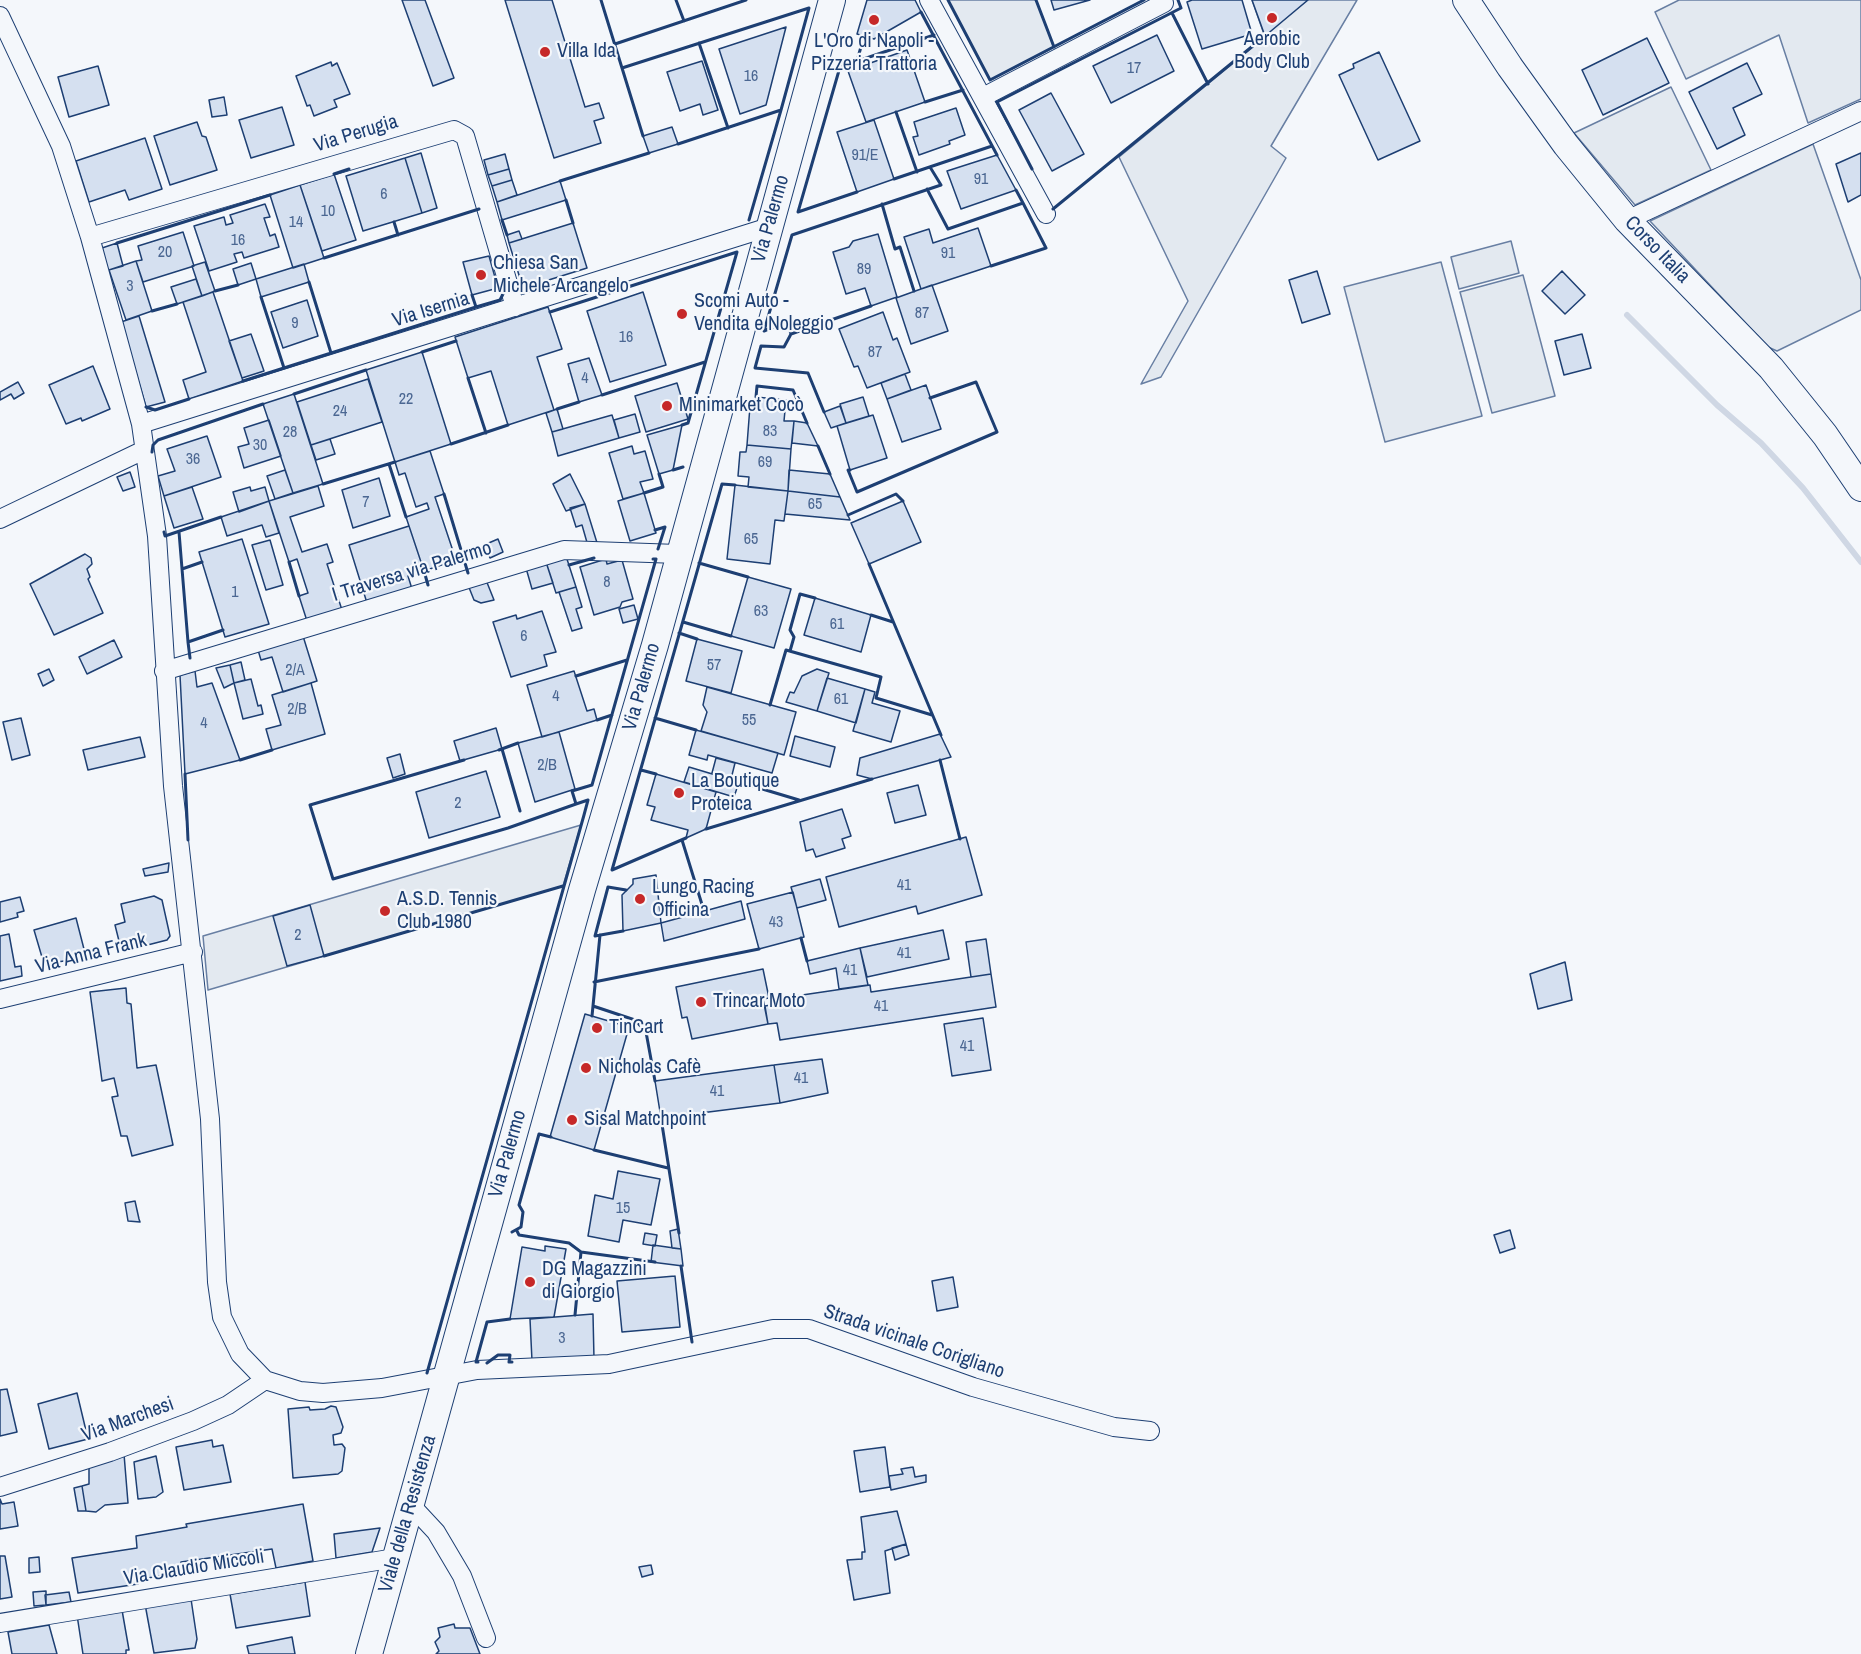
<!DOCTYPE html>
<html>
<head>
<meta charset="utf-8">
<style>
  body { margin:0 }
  canvas { display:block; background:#f4f7fb }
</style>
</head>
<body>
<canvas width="1861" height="1654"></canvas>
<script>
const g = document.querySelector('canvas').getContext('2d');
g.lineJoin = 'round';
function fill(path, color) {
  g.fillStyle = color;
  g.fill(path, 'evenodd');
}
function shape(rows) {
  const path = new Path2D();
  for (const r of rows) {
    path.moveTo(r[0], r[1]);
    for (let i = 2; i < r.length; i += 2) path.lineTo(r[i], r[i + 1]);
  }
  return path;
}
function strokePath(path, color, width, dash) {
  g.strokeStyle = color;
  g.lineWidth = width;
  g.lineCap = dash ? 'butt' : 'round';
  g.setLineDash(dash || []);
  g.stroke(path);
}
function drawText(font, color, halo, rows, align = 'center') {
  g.font = font + ' "Archivo Narrow",sans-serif';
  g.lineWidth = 4.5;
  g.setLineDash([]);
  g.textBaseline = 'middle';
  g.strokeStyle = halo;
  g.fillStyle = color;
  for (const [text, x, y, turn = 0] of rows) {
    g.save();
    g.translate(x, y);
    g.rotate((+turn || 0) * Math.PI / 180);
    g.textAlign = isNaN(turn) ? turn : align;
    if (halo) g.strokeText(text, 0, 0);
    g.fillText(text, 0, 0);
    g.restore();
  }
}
const green = shape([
  [948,0,1036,0,1054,47,990,80,948,0],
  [1252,0,1357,0,1271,146,1286,158,1161,377,1141,384,1188,301,1119,157,1265,37,1252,0],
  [1679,0,1861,0,1861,99,1808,123,1779,35,1686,79,1655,12,1679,0],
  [1671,87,1711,170,1635,205,1574,133,1671,87],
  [1813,144,1861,280,1861,310,1777,351,1768,347,1650,221,1813,144],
  [1511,241,1519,273,1459,289,1451,257,1511,241],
  [1441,262,1482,416,1385,442,1344,287,1441,262],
  [1523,275,1555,396,1492,413,1460,292,1523,275],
  [581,825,563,886,208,990,203,936,581,825]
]);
fill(green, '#e3e9f0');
strokePath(green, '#687fa3', 1.5);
strokePath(shape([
  [1627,315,1717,405,1761,443,1803,488,1861,562]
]), '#cfd7e4', 6);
const building = shape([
  [402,0,425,0,454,78,433,86,402,0],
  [505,0,552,0,585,107,599,103,604,118,594,121,601,143,554,158,505,0],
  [867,0,915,0,921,12,874,39,857,34,867,0],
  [1051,0,1090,0,1054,10,1051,0],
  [1192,0,1242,0,1252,34,1202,49,1187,2,1192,0],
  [1252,0,1308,0,1265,36,1252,0],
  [786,27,766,105,740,114,719,49,786,27],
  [1157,35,1174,71,1111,103,1093,66,1157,35],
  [1647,38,1669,83,1603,115,1582,70,1647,38],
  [907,50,925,102,866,122,848,71,907,50],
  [1379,52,1420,141,1378,160,1339,75,1354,68,1353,64,1379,52],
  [702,61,718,110,703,115,700,104,680,111,667,72,702,61],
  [331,62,332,66,337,63,350,94,334,100,337,107,314,116,310,105,307,106,296,76,331,62],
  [1747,63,1762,94,1733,108,1745,135,1717,149,1689,92,1747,63],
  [98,66,109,105,69,117,58,77,98,66],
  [1051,93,1084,154,1052,171,1019,110,1051,93],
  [224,97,227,115,212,117,209,100,224,97],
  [282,107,294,145,251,158,239,120,282,107],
  [956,108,965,135,949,141,950,144,919,155,913,137,918,136,914,122,956,108],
  [874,120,894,179,857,192,837,132,874,120],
  [197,122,202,136,206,137,217,170,170,185,154,136,197,122],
  [672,127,678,144,649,153,643,136,672,127],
  [145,138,162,189,129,200,125,190,89,202,76,161,145,138],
  [421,153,437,208,422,213,405,158,421,153],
  [1861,153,1861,195,1848,202,1836,164,1861,153],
  [505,154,509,169,488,175,484,160,505,154],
  [997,155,1016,190,961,209,947,171,997,155],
  [405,158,422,213,363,231,346,176,405,158],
  [509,169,512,180,492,186,488,175,509,169],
  [334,174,356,240,322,251,300,185,334,174],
  [512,180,517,195,497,202,492,186,512,180],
  [560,181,566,200,502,220,497,202,560,181],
  [300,185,324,258,293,268,270,195,300,185],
  [265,204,270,217,264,218,270,236,275,234,279,247,244,258,242,252,234,254,237,262,209,271,194,226,224,217,226,225,233,223,230,215,265,204],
  [573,223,587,268,523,288,509,243,573,223],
  [978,228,991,266,921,289,904,237,929,229,933,243,978,228],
  [519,231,522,239,509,243,507,235,519,231],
  [183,232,194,266,143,282,136,261,142,260,138,246,183,232],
  [878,234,897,297,871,306,865,288,846,294,833,252,849,247,853,241,878,234],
  [117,243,123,266,105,271,99,249,117,243],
  [489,256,498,288,472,295,463,262,489,256],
  [136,261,152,311,126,320,109,270,136,261],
  [205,262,215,291,202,296,192,266,205,262],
  [251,263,256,279,238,285,233,269,251,263],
  [304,264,309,282,261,297,256,279,304,264],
  [1317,271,1330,314,1302,323,1289,280,1317,271],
  [1562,271,1585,295,1565,314,1542,291,1562,271],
  [196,279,202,296,177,304,171,287,196,279],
  [932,285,948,331,911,344,896,298,932,285],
  [213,292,243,381,189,399,183,380,206,372,183,302,213,292],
  [643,292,666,365,610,382,587,311,643,292],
  [307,300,318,336,283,348,271,312,307,300],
  [548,307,562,349,537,357,554,410,508,425,491,371,468,378,455,337,548,307],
  [883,312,893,340,897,338,910,372,867,388,858,366,854,367,839,329,883,312],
  [139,316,165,402,146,407,121,322,139,316],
  [251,334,264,371,242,378,229,341,251,334],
  [1582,334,1591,368,1564,375,1555,341,1582,334],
  [422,352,451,444,395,462,366,370,422,352],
  [589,358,602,395,579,402,568,364,589,358],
  [93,366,110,409,82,421,81,418,66,424,49,385,93,366],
  [905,374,911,390,887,399,881,383,905,374],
  [368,379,382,422,311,445,297,402,368,379],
  [18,382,24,393,14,399,11,394,0,400,0,392,18,382],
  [677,383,688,419,646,432,635,396,677,383],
  [926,385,941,429,902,442,887,399,926,385],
  [294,394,323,484,293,493,263,404,294,394],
  [756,397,786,400,784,421,794,421,791,449,747,445,750,406,755,407,756,397],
  [863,397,869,416,846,423,840,404,863,397],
  [840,406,846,423,831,428,824,412,840,406],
  [557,409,563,429,552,432,546,413,557,409],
  [635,414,640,432,619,438,614,420,635,414],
  [612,415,619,438,558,456,552,432,612,415],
  [873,415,887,458,850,470,837,426,873,415],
  [269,420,281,456,244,468,238,447,249,444,244,428,269,420],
  [794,421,807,423,818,446,792,443,794,421],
  [682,425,673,470,659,474,647,435,682,425],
  [207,436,221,477,164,496,158,476,175,471,167,449,207,436],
  [330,439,335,454,316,460,311,445,330,439],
  [747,445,791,449,788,491,748,487,749,477,738,476,740,452,746,452,747,445],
  [632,446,634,454,645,451,653,479,640,482,644,493,623,499,609,453,632,446],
  [430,451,444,494,435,497,456,560,424,571,406,517,429,509,427,503,416,507,405,473,399,475,395,462,430,451],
  [285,470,293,493,275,499,267,476,285,470],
  [789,470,830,474,840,497,788,491,789,470],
  [130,472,135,487,123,491,117,477,130,472],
  [570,474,585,504,566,511,553,484,570,474],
  [379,478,390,516,353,528,342,490,379,478],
  [735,485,788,491,784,521,775,520,770,564,727,559,735,485],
  [318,486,324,506,290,517,302,552,327,544,333,562,327,564,342,610,307,621,299,596,308,593,297,559,289,562,269,501,318,486],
  [192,487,203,519,174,528,164,496,192,487],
  [250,487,251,491,265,487,269,501,239,512,233,492,250,487],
  [788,491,840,497,850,520,785,514,788,491],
  [644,493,656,533,630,541,618,501,644,493],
  [269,501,279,533,266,537,262,525,227,536,221,517,269,501],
  [903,501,921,542,869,564,851,523,903,501],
  [585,504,598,546,588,546,582,525,576,527,570,508,585,504],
  [409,526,424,571,408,576,412,589,367,603,349,545,409,526],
  [242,539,269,624,225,637,199,552,242,539],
  [498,539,503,552,490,558,484,545,498,539],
  [270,540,283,585,266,590,252,545,270,540],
  [85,554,91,558,92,564,87,569,90,577,88,579,103,613,54,635,30,584,85,554],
  [566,556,576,587,556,593,546,562,566,556],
  [606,559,607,564,622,560,633,599,622,602,620,607,594,615,580,567,606,559],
  [546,562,553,583,532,589,526,568,546,562],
  [748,577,791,589,774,648,731,636,748,577],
  [486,580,494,600,481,603,474,600,468,585,486,580],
  [576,587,582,607,576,609,582,628,572,631,559,592,576,587],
  [815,598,871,615,861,652,804,635,815,598],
  [634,605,638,619,623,623,619,609,634,605],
  [542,611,556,652,544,655,547,666,511,677,493,622,516,615,517,619,542,611],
  [303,636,317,681,283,692,272,657,261,660,258,650,303,636],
  [697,639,742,651,731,693,686,681,697,639],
  [114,640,122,657,87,674,79,657,114,640],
  [241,662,245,680,234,683,230,665,241,662],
  [230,665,234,683,224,688,216,668,230,665],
  [49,669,54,680,43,686,38,674,49,669],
  [817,669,829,673,817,711,786,702,790,692,794,693,802,676,817,669],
  [195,671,197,687,212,683,240,760,185,774,180,675,195,671],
  [574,671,587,711,594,709,597,720,542,737,527,685,574,671],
  [827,678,865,689,856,723,817,711,827,678],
  [251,679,258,706,261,705,263,714,243,719,234,683,251,679],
  [311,683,325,734,272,750,266,729,281,725,272,695,311,683],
  [707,687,796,712,784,755,701,731,707,712,703,705,707,687],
  [865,689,875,692,872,703,900,711,891,742,853,731,865,689],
  [21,718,30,755,12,760,3,722,21,718],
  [496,728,502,749,460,761,454,741,496,728],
  [696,730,778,753,772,773,708,755,707,760,689,755,696,730],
  [559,732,575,789,535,802,518,743,559,732],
  [940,734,951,757,872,779,857,775,860,758,940,734],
  [795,736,835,747,830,767,790,756,795,736],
  [140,737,145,757,88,770,83,750,140,737],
  [400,754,405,774,393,778,387,758,400,754],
  [716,758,735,763,731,779,712,773,716,758],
  [689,767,739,782,734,797,684,782,689,767],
  [486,771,500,817,429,838,416,792,486,771],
  [656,774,716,792,706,829,686,838,688,830,651,820,655,807,647,805,656,774],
  [918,785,926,815,895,823,887,793,918,785],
  [842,809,851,836,842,839,845,848,816,857,813,849,806,851,800,822,842,809],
  [966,837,982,895,918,914,916,906,839,927,826,877,966,837],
  [169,863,168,872,145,876,143,869,169,863],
  [656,875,661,923,623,931,622,895,633,884,633,879,656,875],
  [820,879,826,900,797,908,791,887,820,879],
  [793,892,804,937,759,949,747,904,793,892],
  [154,896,162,900,170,936,167,940,132,949,130,943,120,945,115,925,125,922,121,904,154,896],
  [20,897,24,911,17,913,18,917,0,922,0,902,20,897],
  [741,901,745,919,664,941,661,923,741,901],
  [310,905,324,956,287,966,273,916,310,905],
  [76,918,85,953,84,958,44,964,34,930,76,918],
  [943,930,949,959,867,977,860,948,943,930],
  [9,934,15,967,21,966,22,976,0,981,0,936,9,934],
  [986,939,991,974,971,977,966,942,986,939],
  [860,948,868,985,839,989,836,968,810,974,807,961,860,948],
  [1565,962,1572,1000,1538,1009,1530,974,1565,962],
  [763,969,769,998,763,999,768,1024,692,1039,687,1017,682,1018,676,987,763,969],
  [991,974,996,1007,780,1040,777,1023,768,1024,765,1006,776,1004,775,999,870,985,871,992,991,974],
  [126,988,127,1003,131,1004,137,1068,156,1065,173,1145,132,1156,127,1136,121,1136,112,1097,118,1096,114,1078,102,1081,90,992,126,988],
  [585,1014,629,1027,594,1150,550,1137,585,1014],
  [983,1018,991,1070,952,1076,944,1024,983,1018],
  [822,1059,828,1093,780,1103,774,1065,822,1059],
  [774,1065,780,1103,661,1118,655,1081,774,1065],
  [618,1171,660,1179,651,1225,623,1220,619,1242,588,1236,595,1195,613,1199,618,1171],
  [135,1201,139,1219,140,1222,128,1221,125,1203,135,1201],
  [678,1229,681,1249,672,1248,670,1231,678,1229],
  [1510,1230,1515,1248,1500,1253,1494,1235,1510,1230],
  [645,1233,657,1235,655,1246,643,1244,645,1233],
  [653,1245,681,1249,683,1266,651,1262,653,1245],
  [545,1246,566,1249,554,1317,510,1319,522,1247,545,1251,545,1246],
  [675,1276,680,1327,622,1332,617,1281,675,1276],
  [953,1277,958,1307,937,1311,932,1281,953,1277],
  [593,1314,594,1359,532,1361,530,1319,593,1314],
  [7,1389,17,1432,0,1436,0,1390,7,1389],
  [77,1393,88,1439,49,1449,38,1404,77,1393],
  [331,1406,336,1407,343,1427,341,1433,333,1435,334,1445,342,1444,345,1448,342,1471,338,1474,293,1478,288,1409,309,1407,310,1410,325,1409,331,1406],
  [212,1440,213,1447,223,1445,231,1482,184,1490,176,1447,212,1440],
  [885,1447,890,1487,860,1492,854,1451,885,1447],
  [124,1454,128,1503,105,1505,96,1512,86,1511,82,1486,89,1484,89,1467,124,1454],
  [156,1456,163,1492,156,1497,138,1499,134,1462,156,1456],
  [913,1467,915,1477,926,1475,926,1482,891,1490,889,1476,903,1474,901,1469,913,1467],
  [82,1486,86,1511,78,1511,74,1488,82,1486],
  [0,1499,2,1504,14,1502,18,1526,0,1529,0,1499],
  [303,1504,313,1561,276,1568,272,1549,181,1562,183,1572,136,1580,138,1584,78,1593,72,1558,137,1548,136,1536,187,1527,186,1524,303,1504],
  [897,1511,906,1544,885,1551,890,1593,854,1600,847,1560,862,1559,862,1552,865,1552,861,1517,897,1511],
  [380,1528,372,1552,336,1558,334,1534,380,1528],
  [906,1544,909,1555,895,1560,892,1548,906,1544],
  [0,1556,5,1556,12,1597,0,1599,0,1556],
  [39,1557,40,1572,29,1573,29,1558,39,1557],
  [651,1565,653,1574,642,1577,639,1567,651,1565],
  [305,1582,310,1616,236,1628,230,1594,305,1582],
  [46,1591,46,1605,34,1606,33,1592,46,1591],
  [69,1592,71,1602,46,1605,45,1595,69,1592],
  [191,1599,197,1639,195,1648,154,1653,145,1604,191,1599],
  [122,1610,129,1650,126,1650,126,1654,83,1654,77,1615,122,1610],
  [454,1624,455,1628,470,1628,480,1654,436,1654,439,1651,435,1642,440,1637,438,1628,454,1624],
  [49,1625,57,1654,12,1654,8,1632,49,1625],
  [292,1637,295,1654,249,1654,247,1646,292,1637]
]);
fill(building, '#d5e0f0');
strokePath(building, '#1d3f73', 1.5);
const street = shape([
  [929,0,1046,214],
  [0,16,61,146,90,237,141,424,157,536,173,786,210,1119,217,1282,222,1317,240,1354,265,1380,300,1391,323,1393,382,1388,477,1370,609,1364,773,1329,809,1329,973,1387,1114,1427,1150,1431],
  [983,97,1164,3,1163,0],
  [1627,220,1861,111],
  [90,237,454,130,465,136,515,307],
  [141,424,769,227],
  [0,519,144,450],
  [164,671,564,550,678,554],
  [0,999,193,952],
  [0,1487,110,1452,193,1421,228,1405,265,1380],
  [410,1504,436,1532,462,1576,486,1638],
  [0,1623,395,1558]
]);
const secondary = shape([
  [1466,0,1510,67,1566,145,1627,220,1771,368,1825,435,1861,488],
  [369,1654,582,890,655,645,832,0]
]);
strokePath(street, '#1d3f73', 20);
strokePath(secondary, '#1d3f73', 28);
strokePath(street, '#f4f7fb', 18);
strokePath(secondary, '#f4f7fb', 26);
strokePath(shape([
  [601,0,622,68],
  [676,0,684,21],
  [948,0,990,80,1144,0],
  [1036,0,1054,47],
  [921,12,997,155],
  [1172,13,1208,84],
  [699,43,728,128],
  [615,44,746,0],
  [857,61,864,36],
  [925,102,963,90],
  [896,112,917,172],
  [643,136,622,68,809,8,781,110],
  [678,144,781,110,749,220],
  [1032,169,997,102,1181,8,1178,0],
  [334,174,349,169],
  [894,179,992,146],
  [560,181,649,153],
  [927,189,948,229,1023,203,1046,248,991,266],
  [1016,190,1023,203],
  [857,192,798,212,840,67,934,35],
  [566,200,573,223],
  [882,204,895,249,900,247,914,291],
  [1053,209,1265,36],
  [502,220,507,235],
  [394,222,398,235],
  [117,243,270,195],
  [324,258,479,209],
  [309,282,331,353],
  [215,291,238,285],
  [472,295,476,307,500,300,503,294],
  [261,297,284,368],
  [152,311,177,304],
  [550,312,737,252,688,423,682,425],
  [791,334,871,306],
  [422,352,456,341],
  [468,378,486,433],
  [243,381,476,307],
  [294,394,366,370],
  [602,395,705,362],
  [756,397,757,386,793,390,807,423],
  [146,407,155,410,189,399],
  [557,409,579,402],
  [824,412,808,373,755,368,761,346,784,347,791,334,787,321,764,331,792,235,941,185,930,167],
  [451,444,508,425],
  [818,446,830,474],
  [152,452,153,445,158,440,263,404],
  [389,464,406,517],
  [673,470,683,467],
  [850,470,848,470,857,492,997,432,976,382,930,398],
  [323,484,395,462],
  [644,493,663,487,659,474],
  [444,494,468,573],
  [848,515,896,494,903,501],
  [655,530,665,527,658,549],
  [164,532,165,536,221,517],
  [179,532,188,642,223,630],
  [289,562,299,596],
  [699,563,748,577],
  [869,564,941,735],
  [569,565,594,558],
  [182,569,202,562],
  [424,571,428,585],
  [871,615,893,622],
  [683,622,731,636],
  [679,633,697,639],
  [188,642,190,658],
  [790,651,794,637,790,630,800,594,815,598],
  [576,676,627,660],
  [770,705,786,650,881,677,876,698,932,715],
  [655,718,696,730],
  [597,720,612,715],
  [502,749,520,811],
  [499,750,518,743],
  [240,760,272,750],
  [464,760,310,805,333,879,508,828,576,804],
  [940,760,960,839],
  [641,770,656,774],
  [185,774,188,840],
  [739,782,799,800],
  [706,829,872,779],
  [686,838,612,870,722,484,735,485],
  [682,840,704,911],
  [623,931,595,936,608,887,626,890],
  [801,938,807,961],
  [324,956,563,886],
  [594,982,759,949],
  [593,1006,635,1020,646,1032,655,1081],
  [592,1016,600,935],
  [661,1118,679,1233],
  [594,1150,668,1168],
  [517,1231,519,1235,569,1243,581,1252,655,1262],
  [512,1232,521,1227,523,1212,519,1205,539,1134,551,1137],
  [681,1266,692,1342],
  [575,1315,581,1252],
  [478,1362,476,1362,487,1322,510,1319],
  [487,1363,498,1355,510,1355,509,1362,512,1362],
  [427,1373,584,815,588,800,576,804,572,791,592,785,656,559,653,559]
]), '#1d3f73', 3);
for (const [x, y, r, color] of [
  [1272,18,6,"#c62828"],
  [874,20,6,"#c62828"],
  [545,52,6,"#c62828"],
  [481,275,6,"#c62828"],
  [682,314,6,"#c62828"],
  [667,406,6,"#c62828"],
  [679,793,6,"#c62828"],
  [640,899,6,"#c62828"],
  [385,911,6,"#c62828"],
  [701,1002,6,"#c62828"],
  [597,1028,6,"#c62828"],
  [586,1068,6,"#c62828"],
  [572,1120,6,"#c62828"],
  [530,1282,6,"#c62828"]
]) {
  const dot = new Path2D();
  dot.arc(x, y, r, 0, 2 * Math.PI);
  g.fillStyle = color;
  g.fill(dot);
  strokePath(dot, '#f4f7fb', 2);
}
drawText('16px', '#4b6792', null, [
  ["17",1134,69],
  ["16",751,77],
  ["91/E",865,156],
  ["91",981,180],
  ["6",384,195],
  ["10",328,212],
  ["14",296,223],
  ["16",238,241],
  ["20",165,253],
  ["91",948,254],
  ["89",864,270],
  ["3",130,287],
  ["87",922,314],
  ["9",295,324],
  ["16",626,338],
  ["87",875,353],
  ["4",585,379],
  ["22",406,400],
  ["24",340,412],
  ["83",770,432],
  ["28",290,433],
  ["30",260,446],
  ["36",193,460],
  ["69",765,463],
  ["7",366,503],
  ["65",815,505],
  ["65",751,540],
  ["8",607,583],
  ["1",235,593],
  ["63",761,612],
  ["61",837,625],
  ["6",524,637],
  ["57",714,666],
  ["2/A",295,671],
  ["4",556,697],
  ["61",841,700],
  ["2/B",297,710],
  ["55",749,721],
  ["4",204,724],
  ["2/B",547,766],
  ["2",458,804],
  ["41",904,886],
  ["43",776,923],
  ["2",298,936],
  ["41",904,954],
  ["41",850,971],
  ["41",881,1007],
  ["41",967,1047],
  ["41",801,1079],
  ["41",717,1092],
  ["15",623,1209],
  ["3",562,1339]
]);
drawText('20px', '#1d3f73', '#f4f7fb', [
  ["Aerobic",1272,40,"center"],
  ["Body Club",1272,63,"center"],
  ["L'Oro di Napoli -",874,42,"center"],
  ["Pizzeria Trattoria",874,65,"center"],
  ["Villa Ida",557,52],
  ["Chiesa San",493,264],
  ["Michele Arcangelo",493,287],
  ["Scomi Auto -",694,302],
  ["Vendita e Noleggio",694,325],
  ["Minimarket Cocò",679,406],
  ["La Boutique",691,782],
  ["Proteica",691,805],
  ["Lungo Racing",652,888],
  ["Officina",652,911],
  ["A.S.D. Tennis",397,900],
  ["Club 1980",397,923],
  ["Trincar Moto",713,1002],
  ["TinCart",609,1028],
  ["Nicholas Cafè",598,1068],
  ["Sisal Matchpoint",584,1120],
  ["DG Magazzini",542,1270],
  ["di Giorgio",542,1293]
], 'left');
drawText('20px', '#1d3f73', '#f4f7fb', [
  ["Via Perugia",356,134,-17],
  ["Via Palermo",771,219,-74],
  ["Corso Italia",1657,250,46],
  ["Via Isernia",431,310,-17],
  ["I Traversa via Palermo",412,572,-17],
  ["Via Palermo",642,687,-74],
  ["Via Anna Frank",91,954,-14],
  ["Via Palermo",508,1154,-74],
  ["Strada vicinale Corigliano",914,1342,19],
  ["Via Marchesi",128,1420,-20],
  ["Viale della Resistenza",408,1514,-74],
  ["Via Claudio Miccoli",194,1568,-9]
]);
</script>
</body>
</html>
